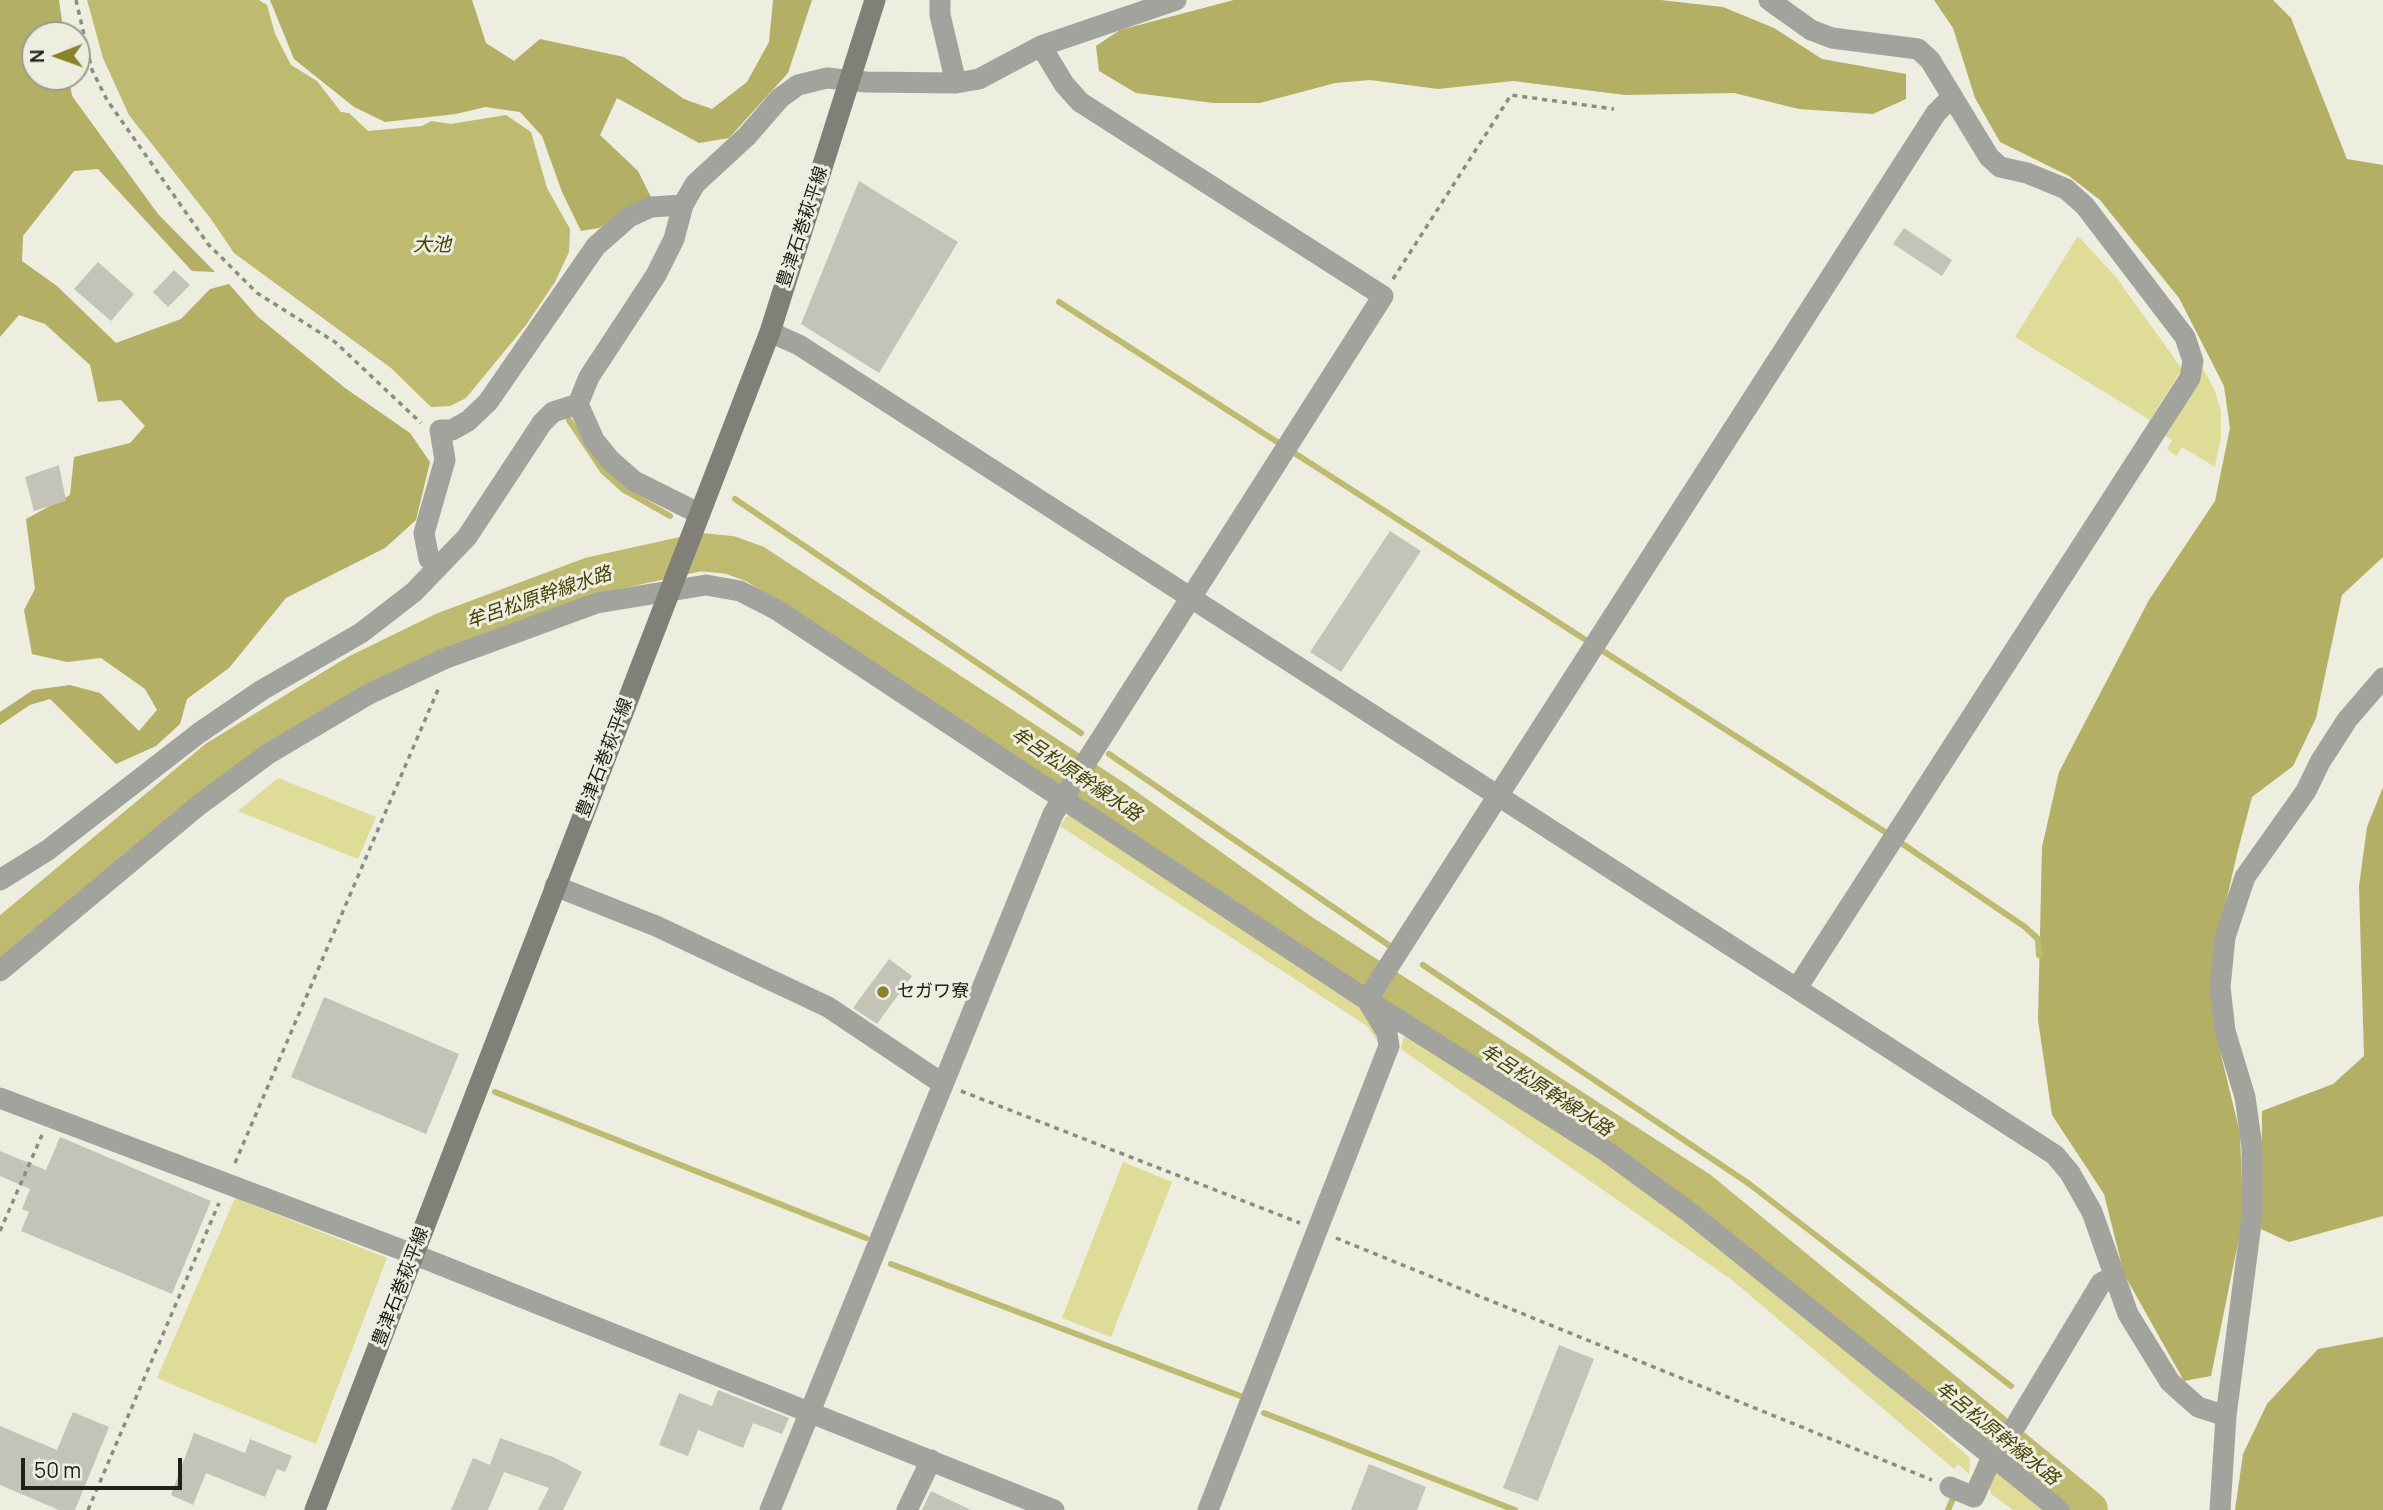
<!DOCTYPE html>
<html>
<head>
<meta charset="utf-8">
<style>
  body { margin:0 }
  #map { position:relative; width:2383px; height:1510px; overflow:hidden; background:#edede0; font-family:Manrope,sans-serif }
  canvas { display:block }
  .north { position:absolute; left:21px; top:21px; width:70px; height:70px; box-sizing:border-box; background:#edede0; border:2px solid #9b9b92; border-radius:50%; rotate:269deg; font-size:19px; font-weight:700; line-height:28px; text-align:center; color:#20201c }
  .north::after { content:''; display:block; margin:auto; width:24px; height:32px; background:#88822b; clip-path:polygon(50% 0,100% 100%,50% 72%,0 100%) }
  .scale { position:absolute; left:21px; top:1458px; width:161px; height:32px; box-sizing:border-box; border:4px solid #20201c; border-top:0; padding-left:9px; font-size:21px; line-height:24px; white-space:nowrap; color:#20201c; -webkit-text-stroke:5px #edede0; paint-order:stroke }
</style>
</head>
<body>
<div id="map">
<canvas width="2383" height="1510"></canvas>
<div class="north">N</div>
<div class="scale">50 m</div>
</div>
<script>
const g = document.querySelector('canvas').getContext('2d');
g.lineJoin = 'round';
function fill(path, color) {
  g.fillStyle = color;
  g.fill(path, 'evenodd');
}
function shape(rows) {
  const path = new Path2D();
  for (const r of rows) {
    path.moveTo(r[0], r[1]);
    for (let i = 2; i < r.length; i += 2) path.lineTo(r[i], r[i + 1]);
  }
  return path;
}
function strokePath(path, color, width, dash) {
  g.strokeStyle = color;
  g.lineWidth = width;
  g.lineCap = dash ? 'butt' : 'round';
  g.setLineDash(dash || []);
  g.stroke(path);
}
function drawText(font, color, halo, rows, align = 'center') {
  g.font = font + ' Manrope,"Noto Sans JP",sans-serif';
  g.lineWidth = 6;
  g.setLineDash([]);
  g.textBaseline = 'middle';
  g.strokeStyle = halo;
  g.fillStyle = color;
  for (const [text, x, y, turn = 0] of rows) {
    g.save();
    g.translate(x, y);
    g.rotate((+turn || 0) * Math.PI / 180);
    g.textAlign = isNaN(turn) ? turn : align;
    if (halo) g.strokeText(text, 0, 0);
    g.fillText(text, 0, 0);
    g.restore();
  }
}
fill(shape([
  [2078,236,2116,277,2182,369,2150,420,2015,337],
  [2203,368,2215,391,2221,412,2221,437,2215,467,2182,447,2176,456,2167,449,2172,440,2161,433],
  [278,778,376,817,358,859,238,811],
  [1072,815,1360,1002,1380,1045,1367,1026,1060,826,1066,817],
  [1411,1035,1589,1151,1675,1213,1860,1359,1970,1458,1969,1474,1958,1464,1954,1469,1732,1280,1401,1049,1404,1037],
  [1123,1162,1172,1182,1111,1337,1062,1318],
  [235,1198,387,1258,316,1444,157,1378],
  [1997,1471,2047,1510,2013,1510,1991,1494,1988,1481]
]), '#dfdc97');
fill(shape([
  [0,0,59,0,64,35,35,35,35,77,69,77,72,96,158,214,215,272,192,271,98,169,74,171,23,236,22,261,57,286,116,343,181,319,210,289,229,284,257,316,345,388,410,433,430,462,416,520,385,548,286,598,229,668,187,699,180,724,156,746,116,764,50,699,30,705,0,725,0,712,33,690,70,685,100,693,139,731,157,710,145,689,101,658,67,662,32,654,24,610,35,589,26,519,70,495,74,457,130,443,145,426,121,400,98,402,90,365,45,324,19,315,0,337],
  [270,0,472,0,486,43,514,61,540,39,624,57,684,99,712,109,747,82,769,42,773,0,812,0,788,73,729,138,699,143,617,98,600,135,638,171,651,197,599,228,581,231,562,192,542,136,520,112,485,107,456,114,385,122,354,107,294,59],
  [1234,0,1660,0,1723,7,1774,28,1822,59,1906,74,1906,99,1873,114,1799,109,1734,93,1625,95,1513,81,1438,89,1370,80,1335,83,1260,103,1213,103,1136,93,1099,71,1096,46,1120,30],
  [1934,0,2273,0,2291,18,2347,159,2383,165,2383,557,2342,595,2316,718,2293,766,2252,797,2237,854,2213,959,2221,1055,2240,1133,2243,1218,2211,1376,2184,1381,2124,1274,2104,1194,2052,1115,2038,1020,2042,847,2059,772,2149,600,2215,501,2230,428,2224,386,2179,298,2100,200,2069,176,2000,142,1975,98,1953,28],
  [2383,787,2383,1216,2289,1242,2261,1229,2262,1111,2333,1084,2364,1056,2359,886,2367,827],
  [2383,1337,2383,1510,2235,1510,2243,1454,2267,1404,2318,1349]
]), '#b3af64');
fill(shape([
  [87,0,259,0,267,5,275,34,291,65,317,81,341,112,349,113,368,131,422,126,431,121,451,124,506,115,531,132,547,188,570,229,569,252,555,282,526,325,466,398,450,406,431,407,391,368,234,253,211,219,129,115,103,58]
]), '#beba6f');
strokePath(shape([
  [1059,302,1882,830,2025,927,2038,939,2039,955],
  [569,420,603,471,624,490,670,516],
  [735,499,1081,733],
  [1109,754,1390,946],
  [1423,965,1748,1183,2011,1386],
  [495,1092,866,1238],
  [891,1264,1243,1397],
  [1264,1413,1515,1510],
  [1948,1510,1955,1494]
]), '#beba6f', 6);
strokePath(shape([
  [0,940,217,759,358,673,444,631,591,576,700,552,730,555,755,564,1117,801,1300,932,1699,1190,2089,1510]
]), '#beba6f', 38);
fill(shape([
  [859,181,958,242,879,373,801,324],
  [1904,228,1952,260,1942,276,1893,244],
  [98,262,134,294,111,321,74,289],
  [174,270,190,285,168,307,153,292],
  [59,465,66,501,34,511,25,477],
  [1390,531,1421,551,1341,672,1310,652],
  [889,959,912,976,877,1024,853,1008],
  [324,997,459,1054,426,1134,291,1077],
  [60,1137,211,1201,172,1294,21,1231,29,1212,22,1209,30,1189,0,1176,0,1151,46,1170],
  [1559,1345,1594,1359,1538,1501,1503,1488],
  [718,1390,789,1418,782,1434,753,1423,743,1448,698,1430,688,1456,659,1445,679,1393,712,1406],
  [73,1412,109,1427,75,1510,59,1510,0,1485,0,1426,57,1450],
  [194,1433,245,1453,250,1439,292,1456,285,1472,277,1469,265,1497,206,1473,193,1505,171,1495],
  [500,1438,553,1457,582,1472,563,1510,538,1510,549,1488,504,1472,488,1510,451,1510,473,1458,490,1465],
  [1369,1464,1426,1487,1417,1510,1351,1510],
  [931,1491,971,1510,922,1510]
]), '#c3c3b7');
strokePath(shape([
  [76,0,92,70,107,100,208,244,257,293,335,342,421,423],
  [1393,279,1511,95,1614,109],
  [961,1091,1300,1223],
  [235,1163,440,685],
  [0,1231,42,1135],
  [1336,1238,1932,1480],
  [88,1510,219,1203]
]), '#8c8c83', 3.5, [5, 5]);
strokePath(shape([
  [940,0,940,15,956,83],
  [1769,0,1811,30,1832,38,1918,49,1930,60,1989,157,2000,167,2027,173,2066,189,2085,206,2185,337,2193,361,2190,378,1797,988],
  [683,205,674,239,656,275,589,377,578,404,594,440,610,460,634,481,700,514],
  [770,332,799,345,2055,1155,2070,1173,2092,1212,2128,1314,2170,1382,2198,1407,2226,1416],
  [439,566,429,559,424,533,445,460,440,430,452,430,468,421,488,402,596,246,629,217,651,207,683,205,695,184,747,136,780,98,798,85,827,78,866,82,956,83,979,79,1041,46,1176,0],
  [0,880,48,850,199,733,262,690,361,633,414,592,467,537,542,423,553,412,578,404],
  [555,886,656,926,828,1007,943,1084],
  [0,971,199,805,268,754,369,694,444,659,597,603,706,585,740,591,777,610,1367,1000,1603,1149,1689,1212,2059,1510],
  [0,1098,413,1254,1054,1510],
  [1950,1487,1974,1497,1996,1448,2016,1425,2101,1283,2113,1277],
  [770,1510,1053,814,1383,296,1080,102,1064,84,1041,46],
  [907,1510,931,1460],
  [1208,1510,1389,1046,1387,1033,1367,1000,1936,113,1951,98],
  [2220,1510,2226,1416,2252,1216,2252,1147,2245,1097,2225,1031,2220,987,2225,937,2245,877,2306,791,2320,762,2347,720,2383,678]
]), '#a3a39e', 21);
strokePath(shape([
  [315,1510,770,332,875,0]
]), '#808078', 21);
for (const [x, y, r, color] of [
  [883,992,7,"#88822b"]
]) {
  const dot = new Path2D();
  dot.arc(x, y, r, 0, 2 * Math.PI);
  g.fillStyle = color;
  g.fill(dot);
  strokePath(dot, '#edede0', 2.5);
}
drawText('18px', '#20201c', '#edede0', [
  ["豊津石巻萩平線",803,227,-72],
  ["豊津石巻萩平線",605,758,-69],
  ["豊津石巻萩平線",401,1287,-69]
]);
drawText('18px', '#20201c', '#edede0', [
  ["セガワ寮",897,992]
], 'left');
drawText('italic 19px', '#464205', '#edede0', [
  ["大池",432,246],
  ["牟呂松原幹線水路",539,598,-19],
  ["牟呂松原幹線水路",1076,775,34],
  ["牟呂松原幹線水路",1546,1091,33],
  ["牟呂松原幹線水路",1997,1434,39]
]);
</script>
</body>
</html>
